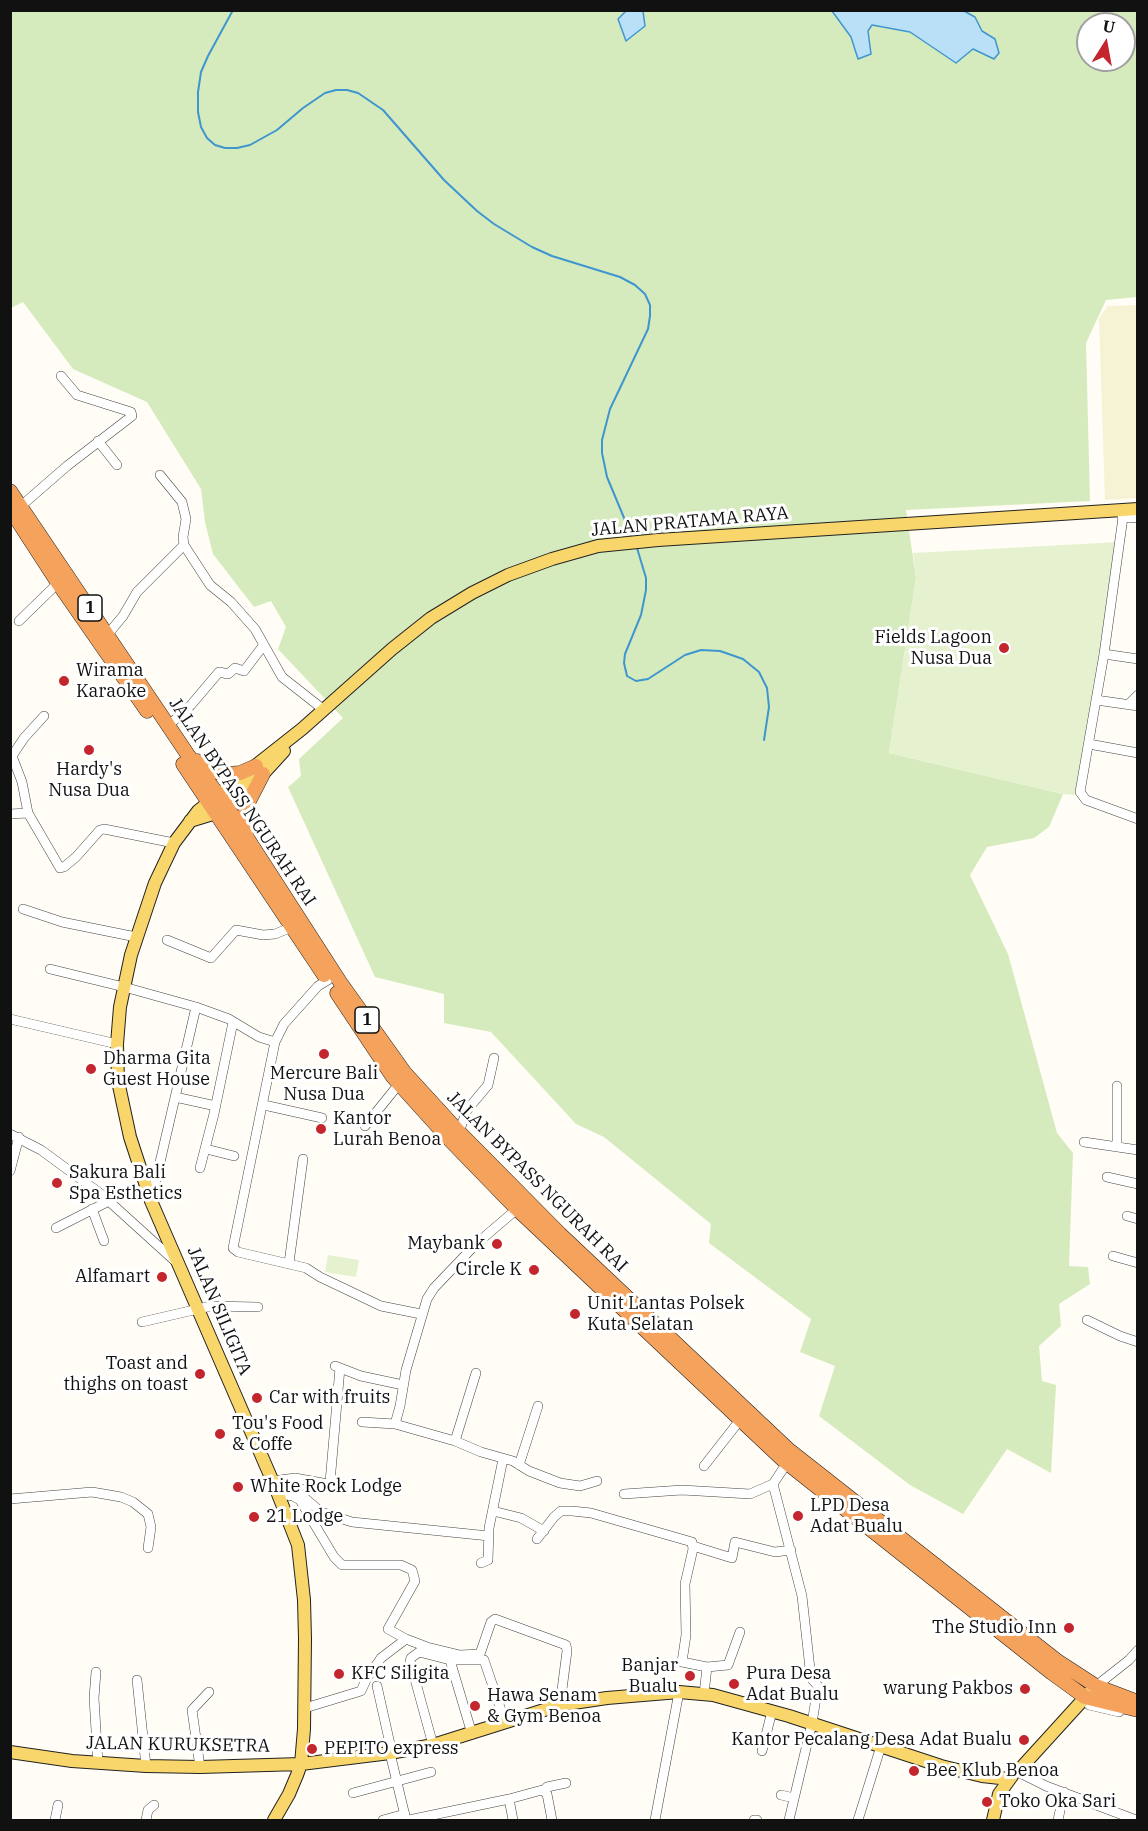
<!DOCTYPE html>
<html>
<head>
<meta charset="utf-8">
<style>
  body { margin:0 }
  #map { position:relative; width:1148px; height:1831px; overflow:hidden; background:#fffdf5; font-family:"IBM Plex Serif",serif }
  canvas { display:block }
  .frame { position:absolute; inset:0; border:12px solid #111; pointer-events:none }
  .north { position:absolute; left:1076px; top:12px; width:60px; height:60px; box-sizing:border-box; background:#fff; border:2px solid #a0a0a0; border-radius:50%; rotate:11deg; font-size:16px; font-weight:700; line-height:24px; text-align:center; color:#111 }
  .north::after { content:''; display:block; margin:auto; width:21px; height:27px; background:#c4262e; clip-path:polygon(50% 0,100% 100%,50% 72%,0 100%) }
</style>
</head>
<body>
<div id="map">
<canvas width="1148" height="1831"></canvas>
<div class="frame"></div>
<div class="north">U</div>
</div>
<script>
const g = document.querySelector('canvas').getContext('2d');
g.lineJoin = 'round';
function fill(path, color) {
  g.fillStyle = color;
  g.fill(path, 'evenodd');
}
function shape(rows) {
  const path = new Path2D();
  for (const r of rows) {
    path.moveTo(r[0], r[1]);
    for (let i = 2; i < r.length; i += 2) path.lineTo(r[i], r[i + 1]);
  }
  return path;
}
function strokePath(path, color, width, dash) {
  g.strokeStyle = color;
  g.lineWidth = width;
  g.lineCap = dash ? 'butt' : 'round';
  g.setLineDash(dash || []);
  g.stroke(path);
}
function drawText(font, color, halo, rows, align = 'center') {
  g.font = font + ' "IBM Plex Serif",serif';
  g.lineWidth = 6;
  g.setLineDash([]);
  g.textBaseline = 'middle';
  g.strokeStyle = halo;
  g.fillStyle = color;
  for (const [text, x, y, turn = 0] of rows) {
    g.save();
    g.translate(x, y);
    g.rotate((+turn || 0) * Math.PI / 180);
    g.textAlign = isNaN(turn) ? turn : align;
    if (halo) g.strokeText(text, 0, 0);
    g.fillText(text, 0, 0);
    g.restore();
  }
}
fill(shape([
  [1137,305,1137,498,1105,500,1099,318,1108,306]
]), '#f6f3d4');
fill(shape([
  [11,11,626,11,618,19,645,26,643,11,832,11,851,37,858,59,871,54,868,31,872,25,910,32,956,63,973,48,994,59,995,39,982,31,975,17,964,11,1137,11,1137,297,1106,300,1086,343,1090,501,906,510,916,578,889,753,1063,794,1049,827,1034,838,987,847,970,875,1008,954,1057,1133,1073,1153,1069,1266,1088,1267,1090,1284,1059,1304,1061,1326,1039,1346,1042,1381,1056,1385,1051,1473,1007,1449,963,1514,910,1485,819,1416,835,1366,800,1352,811,1319,709,1243,711,1224,604,1137,576,1124,491,1032,444,1023,444,994,375,977,288,787,301,776,299,759,343,718,278,649,286,627,271,601,254,607,213,554,205,522,201,489,147,402,73,369,23,302,11,308],
  [1088,24,1124,24,1124,60,1088,60]
]), '#d5ebbd');
fill(shape([
  [1120,542,1091,718,1075,795,1063,794,889,753,916,578,913,553],
  [328,1255,359,1260,356,1277,325,1272]
]), '#e6f2cf');
const water = shape([
  [626,11,643,11,645,26,626,41,618,19,626,11],
  [832,11,964,11,975,17,982,31,995,39,999,53,994,59,973,49,956,63,910,32,872,25,868,31,871,54,858,59,851,37,832,11]
]);
fill(water, '#b9e0f7');
strokePath(water, '#3f96cf', 1.5);
strokePath(shape([
  [233,10,208,56,201,72,198,92,198,112,201,127,207,138,215,145,225,148,237,148,250,145,277,130,303,108,325,93,336,90,347,90,358,93,383,110,444,180,477,211,494,224,532,247,552,256,620,277,635,285,645,294,650,305,650,316,648,329,610,409,602,440,602,453,607,477,632,537],
  [637,548,646,578,646,590,641,615,625,654,624,663,627,676,636,681,648,679,685,655,701,650,720,651,743,659,759,672,767,688,769,707,764,740]
]), '#3f96cf', 2);
const minor = shape([
  [98,441,117,465],
  [160,475,182,502,186,519,183,537,184,545,210,585,231,602,255,629,282,677,324,710],
  [21,506,67,466,132,416,131,412,77,395,61,376],
  [1124,510,1104,654,1080,792,1086,800,1138,819],
  [1122,517,1138,518],
  [19,621,58,583],
  [108,634,123,616,137,592,184,545],
  [1104,654,1138,659],
  [1096,700,1138,706],
  [1128,705,1138,695],
  [44,716,24,738,12,756,22,782,28,813,60,868,64,867,76,857,100,830,104,829,174,843],
  [168,726,191,705,219,672,228,674,235,668,244,671,263,646],
  [1089,744,1138,753],
  [10,814,28,813],
  [23,909,62,922,136,937],
  [167,940,211,958,236,930,263,935,275,934,292,927],
  [50,969,124,987,196,1007,229,1019,259,1037,275,1042],
  [328,980,318,986,284,1024,275,1042,233,1248,238,1252,306,1268,320,1277,381,1306,421,1314],
  [10,1019,117,1044],
  [1117,1086,1117,1147],
  [175,1097,216,1106],
  [264,1105,322,1118],
  [365,1126,399,1084],
  [459,1132,467,1110,488,1085,494,1058],
  [10,1134,41,1150,101,1194,176,1262],
  [1084,1142,1138,1150],
  [206,1149,234,1156],
  [200,1168,214,1114,233,1022],
  [10,1171,19,1137],
  [1107,1177,1138,1184],
  [151,1201,196,1007],
  [92,1209,104,1241],
  [1127,1216,1138,1219],
  [56,1228,109,1201],
  [1113,1256,1138,1263],
  [289,1263,303,1159],
  [1087,1320,1120,1336,1138,1342],
  [142,1322,211,1306,258,1307],
  [335,1366,361,1376,403,1385],
  [362,1422,395,1424,455,1441,481,1452,513,1461,529,1471,560,1483,580,1486,597,1481],
  [395,1424,400,1406,406,1370,427,1299,434,1288,476,1244,517,1209],
  [455,1441,476,1373],
  [519,1465,538,1406],
  [704,1466,740,1420],
  [273,1481,295,1478,328,1484,330,1482,340,1368],
  [773,1484,802,1596,811,1678,818,1686,812,1723,789,1820],
  [278,1494,293,1496,300,1500,334,1557,342,1565,401,1565,412,1570,415,1581,388,1629,406,1639,427,1647,460,1655,480,1654,491,1622,495,1619,566,1645,567,1651,560,1705],
  [300,1494,321,1512,352,1522,489,1536],
  [624,1494,682,1490,750,1494,773,1484,787,1463],
  [10,1499,92,1492,121,1497,133,1502,148,1514,151,1527,148,1548],
  [493,1511,521,1518,544,1531],
  [537,1539,554,1517,561,1511,572,1511,591,1513,692,1542,693,1549,685,1584,686,1635,682,1662,707,1667],
  [693,1546,732,1558,735,1542,775,1552,791,1550],
  [481,1563,488,1560,489,1528,503,1459],
  [450,1660,472,1734],
  [96,1672,94,1698,98,1763],
  [137,1680,146,1766],
  [377,1686,392,1753],
  [1096,1686,1129,1660,1138,1650],
  [704,1694,707,1667,728,1665,740,1632],
  [1085,1697,1089,1705,1119,1712],
  [305,1708,361,1691,367,1678,381,1658,406,1639],
  [433,1745,410,1661,411,1658,419,1652,450,1660,484,1660,505,1722],
  [762,1751,772,1711],
  [390,1753,406,1820],
  [200,1767,192,1710,209,1692],
  [1020,1773,1046,1786,1136,1820],
  [544,1790,547,1787,566,1783],
  [353,1793,431,1772],
  [781,1795,794,1798],
  [509,1799,513,1820],
  [55,1820,58,1805],
  [146,1820,148,1810,154,1805],
  [383,1820,405,1814],
  [409,1820,509,1799,542,1790,547,1794,552,1820],
  [655,1820,679,1692],
  [754,1820,757,1820],
  [858,1820,881,1746],
  [1058,1820,1064,1792]
]);
const major = shape([
  [190,821,216,813,263,774,284,751],
  [10,1752,72,1761,146,1766,200,1767,301,1764,390,1753,433,1745,560,1705,607,1698,679,1692,713,1695,789,1716,941,1766,982,1776,1009,1779],
  [1020,1769,1091,1691],
  [274,1820,289,1794,297,1775,301,1764,304,1729,305,1639,304,1600,298,1545,276,1489,151,1201,130,1137,118,1081,117,1044,120,1007,131,955,155,883,174,843,198,811,302,729,392,649,431,618,472,593,508,575,552,559,598,546,658,540,1138,509],
  [993,1820,999,1794,1012,1776]
]);
const highway = shape([
  [10,491,188,755,226,805,340,982,405,1073,459,1132,560,1234,789,1450,1056,1660,1096,1686,1138,1702],
  [10,509,58,583,147,711],
  [197,761,211,771,226,774,240,773,256,766],
  [183,764,324,975],
  [247,833,244,816,249,801,263,774],
  [337,993,393,1077,450,1140,517,1209,782,1459,1052,1673,1085,1697,1138,1710]
]);
strokePath(minor, '#444', 10);
strokePath(major, '#222', 14);
strokePath(highway, '#222', 15);
strokePath(minor, '#fff', 9);
strokePath(major, '#f9d66b', 12);
strokePath(highway, '#f5a25d', 14);
for (const [x, y, r, color] of [
  [1004,648,6,"#c4262e"],
  [64,681,6,"#c4262e"],
  [89,750,6,"#c4262e"],
  [324,1054,6,"#c4262e"],
  [91,1069,6,"#c4262e"],
  [321,1129,6,"#c4262e"],
  [57,1183,6,"#c4262e"],
  [497,1244,6,"#c4262e"],
  [534,1270,6,"#c4262e"],
  [162,1277,6,"#c4262e"],
  [575,1314,6,"#c4262e"],
  [200,1374,6,"#c4262e"],
  [257,1398,6,"#c4262e"],
  [220,1434,6,"#c4262e"],
  [238,1487,6,"#c4262e"],
  [798,1516,6,"#c4262e"],
  [254,1517,6,"#c4262e"],
  [1069,1628,6,"#c4262e"],
  [339,1674,6,"#c4262e"],
  [690,1676,6,"#c4262e"],
  [734,1684,6,"#c4262e"],
  [1025,1689,6,"#c4262e"],
  [475,1706,6,"#c4262e"],
  [1024,1740,6,"#c4262e"],
  [312,1749,6,"#c4262e"],
  [914,1771,6,"#c4262e"],
  [987,1802,6,"#c4262e"]
]) {
  const dot = new Path2D();
  dot.arc(x, y, r, 0, 2 * Math.PI);
  g.fillStyle = color;
  g.fill(dot);
  strokePath(dot, '#fff', 2);
}
for (const [x, y, w] of [
  [90,608,24],
  [367,1020,24]
]) {
  const box = new Path2D();
  box.roundRect(x - w / 2, y - 13, w, 26, 4.5);
  g.fillStyle = '#fff';
  g.fill(box);
  strokePath(box, '#111', 1.5);
}
drawText('bold 16px', '#111', null, [
  ["1",90,608],
  ["1",367,1020]
]);
drawText('18px', '#111', '#fff', [
  ["JALAN PRATAMA RAYA",690,522,-5],
  ["JALAN BYPASS NGURAH RAI",242,802,56],
  ["JALAN BYPASS NGURAH RAI",537,1182,45],
  ["JALAN SILIGITA",219,1311,67],
  ["JALAN KURUKSETRA",178,1745,1]
]);
drawText('18px', '#111', '#fff', [
  ["Fields Lagoon",992,638,"right"],
  ["Nusa Dua",992,659,"right"],
  ["Wirama",76,671],
  ["Karaoke",76,692],
  ["Hardy's",89,770,"center"],
  ["Nusa Dua",89,791,"center"],
  ["Dharma Gita",103,1059],
  ["Guest House",103,1080],
  ["Mercure Bali",324,1074,"center"],
  ["Nusa Dua",324,1095,"center"],
  ["Kantor",333,1119],
  ["Lurah Benoa",333,1140],
  ["Sakura Bali",69,1173],
  ["Spa Esthetics",69,1194],
  ["Maybank",485,1244,"right"],
  ["Circle K",522,1270,"right"],
  ["Alfamart",150,1277,"right"],
  ["Unit Lantas Polsek",587,1304],
  ["Kuta Selatan",587,1325],
  ["Toast and",188,1364,"right"],
  ["thighs on toast",188,1385,"right"],
  ["Car with fruits",269,1398],
  ["Tou's Food",232,1424],
  ["& Coffe",232,1445],
  ["White Rock Lodge",250,1487],
  ["LPD Desa",810,1506],
  ["Adat Bualu",810,1527],
  ["21 Lodge",266,1517],
  ["The Studio Inn",1057,1628,"right"],
  ["Banjar",678,1666,"right"],
  ["Bualu",678,1687,"right"],
  ["KFC Siligita",351,1674],
  ["Pura Desa",746,1674],
  ["Adat Bualu",746,1695],
  ["warung Pakbos",1013,1689,"right"],
  ["Hawa Senam",487,1696],
  ["& Gym Benoa",487,1717],
  ["Kantor Pecalang Desa Adat Bualu",1012,1740,"right"],
  ["PEPITO express",324,1749],
  ["Bee Klub Benoa",926,1771],
  ["Toko Oka Sari",999,1802]
], 'left');
</script>
</body>
</html>
